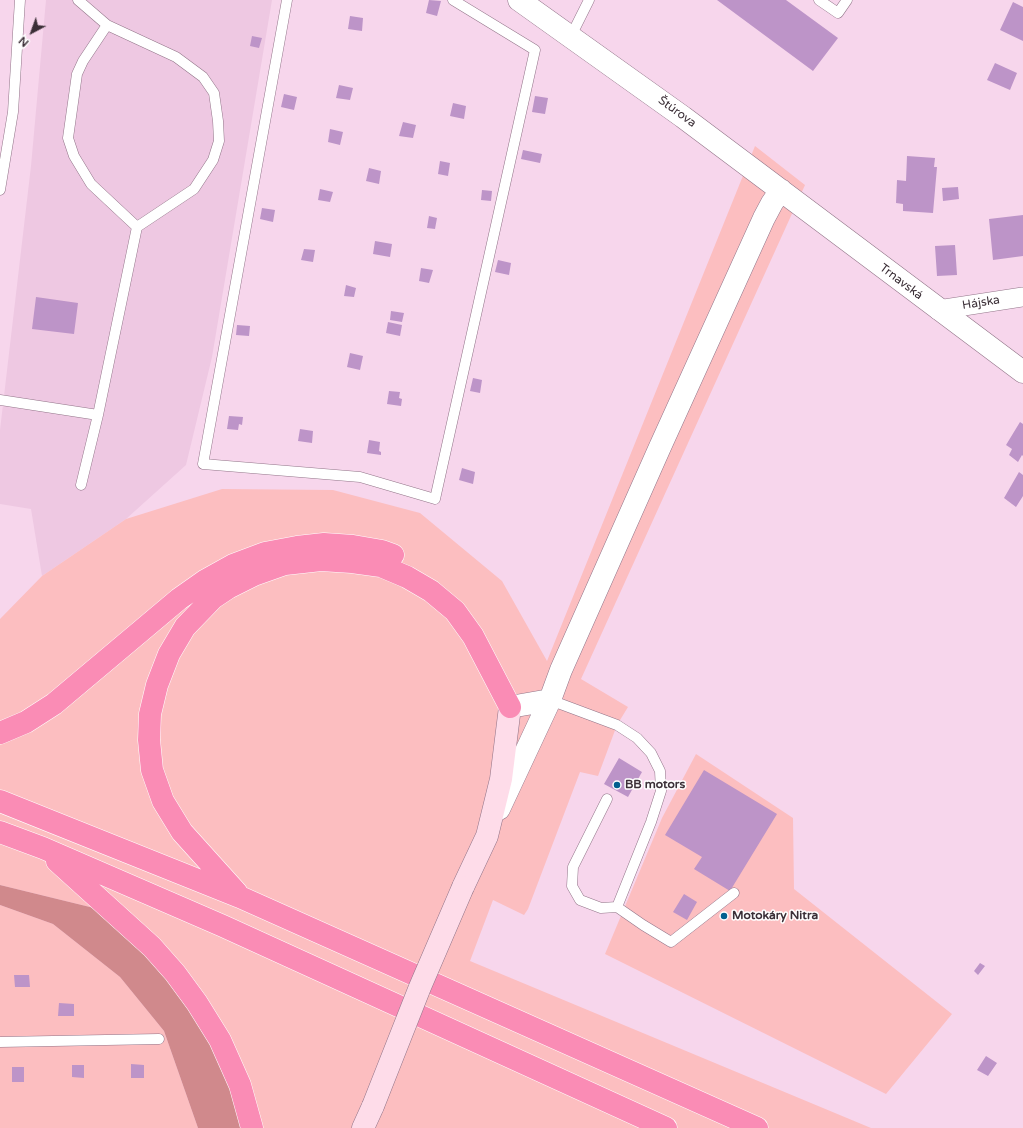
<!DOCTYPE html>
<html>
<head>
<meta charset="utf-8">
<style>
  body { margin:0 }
  #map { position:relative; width:1023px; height:1128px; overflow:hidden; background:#f7d6ec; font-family:"Varela Round",sans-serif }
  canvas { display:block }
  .north { position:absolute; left:12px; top:12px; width:40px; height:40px; -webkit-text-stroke:3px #fff; paint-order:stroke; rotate:221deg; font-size:11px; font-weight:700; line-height:16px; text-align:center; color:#3b2f37 }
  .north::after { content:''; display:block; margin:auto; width:14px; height:18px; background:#3b2f37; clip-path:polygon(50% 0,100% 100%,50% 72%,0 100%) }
</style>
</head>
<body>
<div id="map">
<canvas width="1023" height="1128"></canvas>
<div class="north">N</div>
</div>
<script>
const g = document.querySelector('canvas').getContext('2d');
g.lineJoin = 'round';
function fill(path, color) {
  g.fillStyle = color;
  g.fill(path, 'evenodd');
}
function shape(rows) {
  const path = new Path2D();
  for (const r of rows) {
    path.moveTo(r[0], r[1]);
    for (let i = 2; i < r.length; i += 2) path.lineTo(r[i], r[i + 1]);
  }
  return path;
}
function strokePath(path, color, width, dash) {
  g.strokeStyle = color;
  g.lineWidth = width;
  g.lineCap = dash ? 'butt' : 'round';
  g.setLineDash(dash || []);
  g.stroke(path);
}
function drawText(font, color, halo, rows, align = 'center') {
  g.font = font + ' "Varela Round",sans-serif';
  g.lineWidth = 3;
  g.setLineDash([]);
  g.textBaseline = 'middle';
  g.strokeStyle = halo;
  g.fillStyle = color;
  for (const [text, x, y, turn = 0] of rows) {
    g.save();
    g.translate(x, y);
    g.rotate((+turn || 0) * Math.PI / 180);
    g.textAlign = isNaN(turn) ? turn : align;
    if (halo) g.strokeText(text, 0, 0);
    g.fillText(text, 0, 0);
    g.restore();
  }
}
fill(shape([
  [46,0,272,0,212,357,186,465,126,519,42,576,31,509,0,504,0,430,31,166]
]), '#eec8e2');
fill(shape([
  [755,146,805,185,581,679,628,707,617,725,598,776,580,772,528,909,524,915,493,900,470,961,871,1128,243,1128,94,908,0,885,0,619,42,576,126,519,222,489,333,490,420,513,502,581,547,661],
  [696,754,793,818,794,889,952,1014,886,1094,605,954,662,818],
  [0,905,53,924,120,977,164,1031,198,1128,0,1128]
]), '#fcbec0');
fill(shape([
  [0,885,94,908,155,962,212,1040,243,1122,243,1128,198,1128,164,1031,120,977,53,924,0,905]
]), '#d0898c');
fill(shape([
  [429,0,441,1,437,16,426,13],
  [717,0,786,0,838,38,813,71],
  [1013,2,1023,7,1023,41,1000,30],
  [350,16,363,18,362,31,348,29],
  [252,36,262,38,259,48,250,46],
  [995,63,1017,73,1010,90,987,80],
  [339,85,353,88,350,100,336,98],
  [284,94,297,97,294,110,281,107],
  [535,96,548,98,545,114,532,112],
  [453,103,466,106,464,119,450,116],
  [403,122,416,125,413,138,399,136],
  [330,129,343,132,340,145,328,142],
  [523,150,542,154,540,163,521,159],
  [907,156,935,158,934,167,937,167,933,213,903,211,903,204,896,203,897,180,906,181],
  [440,161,450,163,448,176,438,174],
  [369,168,381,171,379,184,366,181],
  [958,187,959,199,943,201,942,188],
  [320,189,333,192,330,202,318,200],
  [482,190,492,191,491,201,481,200],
  [262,208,275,210,273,222,260,219],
  [1023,215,1023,256,993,260,989,219],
  [429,216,437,218,435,229,427,228],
  [375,241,392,244,390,257,373,254],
  [955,245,957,275,937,276,935,246],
  [304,249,315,250,313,262,301,260],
  [498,260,511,263,509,275,495,272],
  [421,268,433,270,429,283,419,281],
  [346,285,356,288,354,297,344,296],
  [36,297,78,303,74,334,32,329],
  [391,311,404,313,402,322,390,320],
  [388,322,402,325,400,336,386,333],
  [237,325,250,326,249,336,236,335],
  [350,353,363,356,360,370,347,367],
  [473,378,482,380,480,393,470,391],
  [389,391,400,392,399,398,402,399,401,406,387,404],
  [229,416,243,417,242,425,239,424,238,430,227,429],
  [1020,422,1023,424,1023,456,1022,455,1018,462,1009,455,1012,449,1006,445],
  [300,429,313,431,312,443,298,441],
  [369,440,380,442,379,451,381,452,381,455,367,453],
  [462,468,475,472,473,484,459,480],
  [1019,472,1023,475,1023,496,1016,507,1004,498],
  [619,758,642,772,628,797,604,784],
  [704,770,777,814,730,891,694,869,702,857,665,835],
  [684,894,697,902,687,920,673,912],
  [980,963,985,966,978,975,974,971],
  [14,975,29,975,30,987,15,987],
  [59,1003,74,1004,74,1016,58,1016],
  [986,1056,997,1063,988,1076,977,1070],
  [131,1064,144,1065,144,1078,131,1078],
  [72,1065,84,1065,84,1078,72,1077],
  [12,1067,24,1067,24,1082,12,1082]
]), '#bd94c8');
const service = shape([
  [287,0,203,464,360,477,435,499,535,50,453,0],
  [819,0,838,13,847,0],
  [107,25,83,61,77,74,68,138,74,156,91,184,137,227],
  [571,36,589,0],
  [0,190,13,112,20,0],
  [0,400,98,415,137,227,194,189,213,160,219,141,218,121,214,93,203,77,176,57,107,25,78,0],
  [81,485,98,415],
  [550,700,617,725,637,738,651,753,660,771,661,791,651,822,617,907,643,925,671,942,734,893],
  [607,799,573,867,572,886,580,900,601,908,617,907],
  [0,1042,159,1039]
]);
const minor = shape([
  [938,310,1023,297]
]);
const tertiary = shape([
  [519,0,683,117,1023,372],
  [510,707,550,700],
  [499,809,550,700,561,670,660,447,764,218,772,203,781,190]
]);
const secondary = shape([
  [463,887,487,836,501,779,510,707],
  [363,1128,373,1106]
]);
const motorway = shape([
  [0,733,26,722,54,704,179,599,206,580,233,565,265,553,297,547,324,544,353,546,382,551,393,555],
  [0,801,240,897,757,1128],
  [0,832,43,848,223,926,666,1128],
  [57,861,152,947,175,973,197,1003,220,1040,240,1085,252,1128],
  [237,893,182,832,163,801,152,770,149,740,150,714,157,685,169,654,185,627,213,598,228,588,254,575,285,564,321,560,352,562,381,566,407,577,431,591,455,611,473,636,510,707]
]);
strokePath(service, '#927589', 11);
strokePath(minor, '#927589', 20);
strokePath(tertiary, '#927589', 23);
strokePath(secondary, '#927589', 23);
strokePath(motorway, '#fff', 23);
strokePath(service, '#fff', 10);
strokePath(minor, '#fff', 19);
strokePath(tertiary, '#fff', 22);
strokePath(secondary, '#fedce9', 22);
strokePath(motorway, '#fa8cb5', 22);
const secondaryBridge = shape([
  [373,1106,420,987,463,887]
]);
strokePath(secondaryBridge, '#927589', 23, []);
strokePath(secondaryBridge, '#fedce9', 22);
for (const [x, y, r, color] of [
  [617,785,4,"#015f8f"],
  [724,916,4,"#015f8f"]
]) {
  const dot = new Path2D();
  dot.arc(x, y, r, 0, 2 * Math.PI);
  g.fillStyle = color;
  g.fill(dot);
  strokePath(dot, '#fff', 1.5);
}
drawText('12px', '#3b2f37', '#fff', [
  ["Štúrova",677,112,36],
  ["Trnavská",901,282,37],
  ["Hájska",981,303,-9]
]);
drawText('bold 12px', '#3b2f37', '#fff', [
  ["BB motors",625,785],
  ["Motokáry Nitra",732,916]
], 'left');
</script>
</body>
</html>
